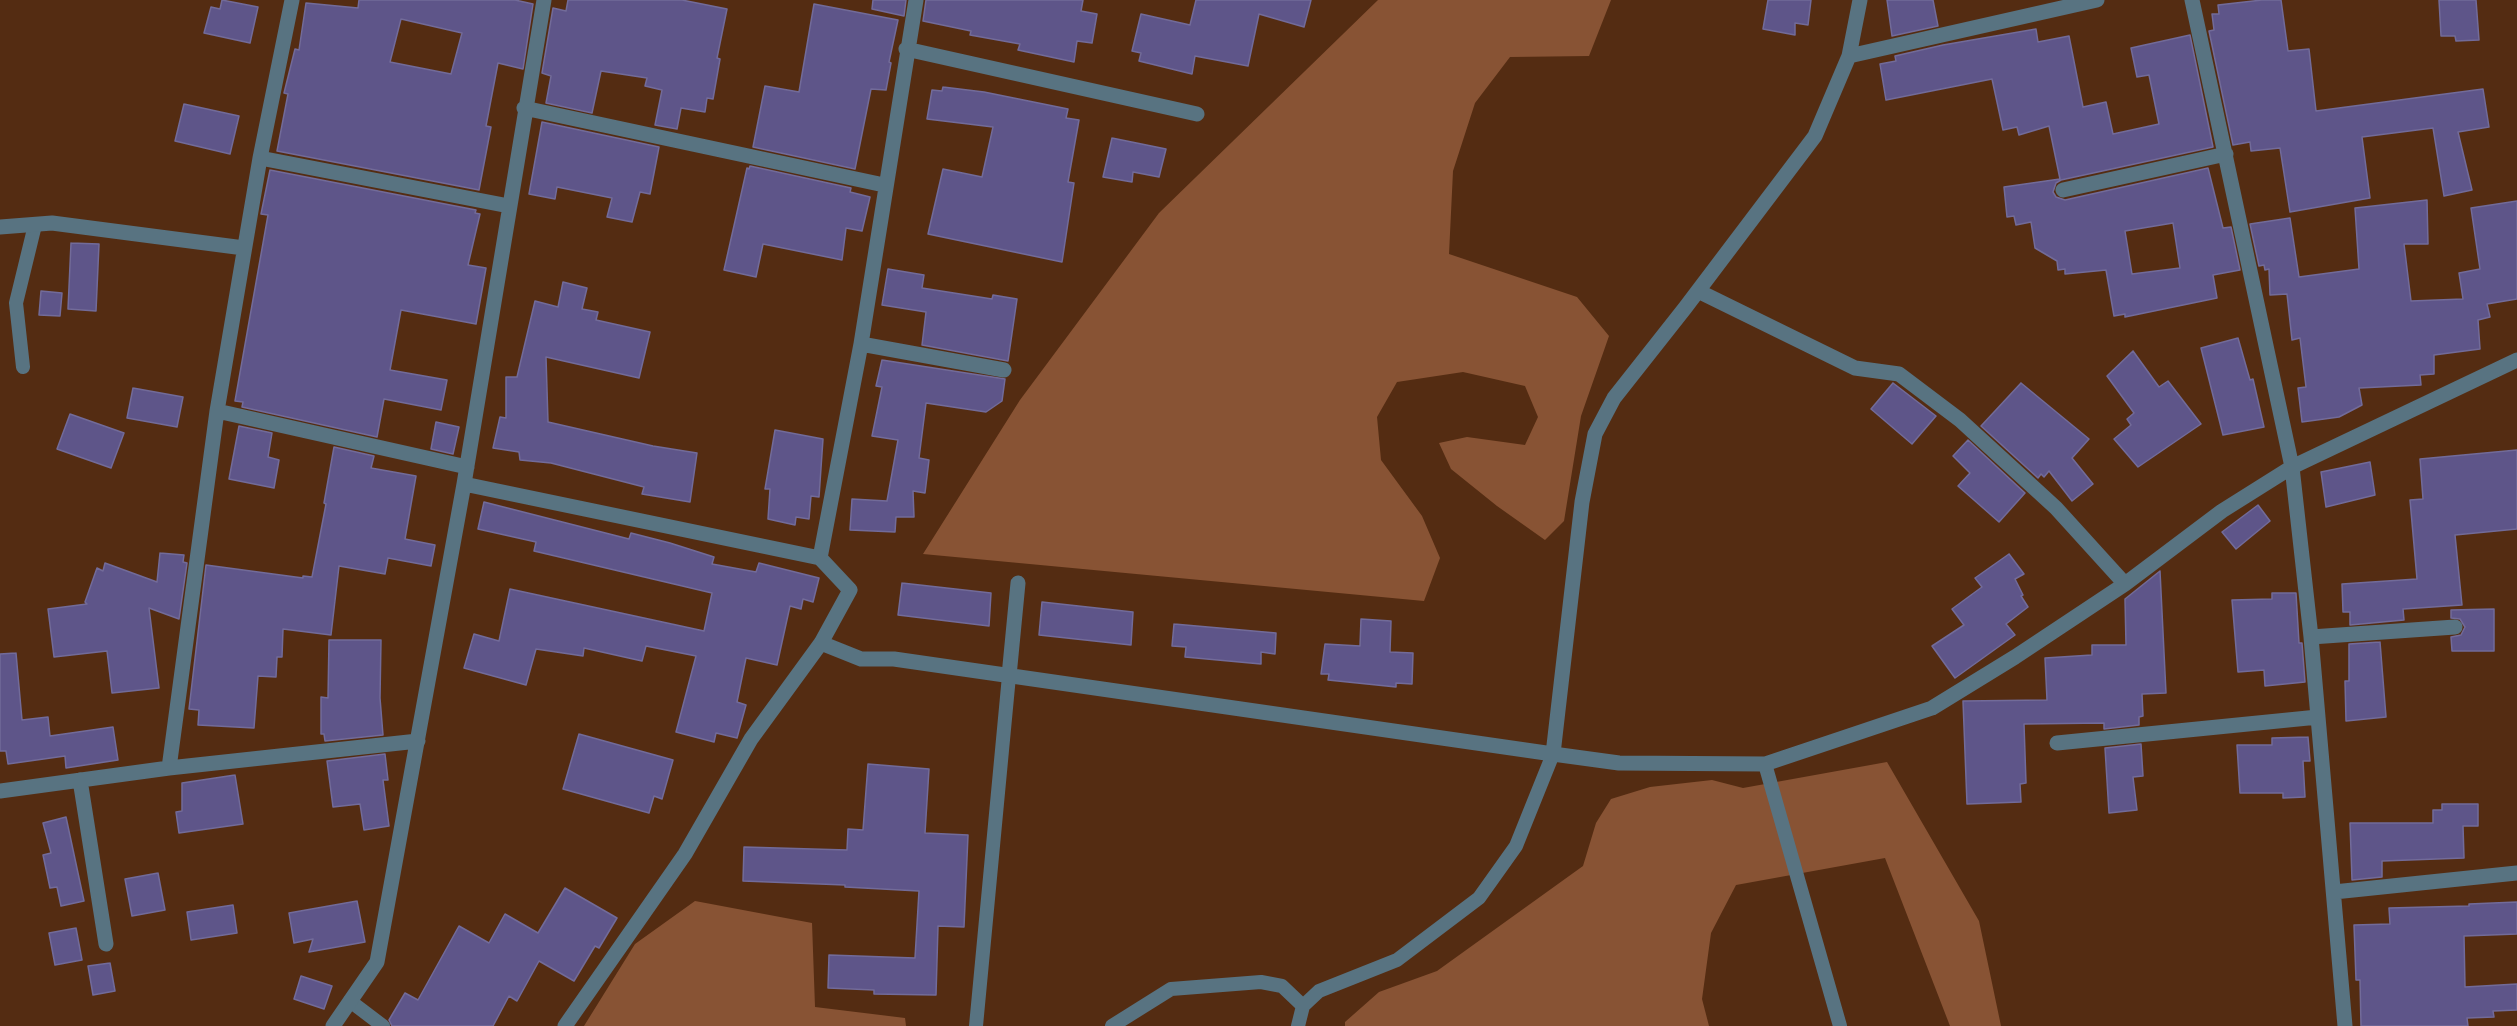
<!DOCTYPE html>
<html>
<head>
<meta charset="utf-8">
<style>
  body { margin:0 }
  canvas { display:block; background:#542c12 }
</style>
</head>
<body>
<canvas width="2517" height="1026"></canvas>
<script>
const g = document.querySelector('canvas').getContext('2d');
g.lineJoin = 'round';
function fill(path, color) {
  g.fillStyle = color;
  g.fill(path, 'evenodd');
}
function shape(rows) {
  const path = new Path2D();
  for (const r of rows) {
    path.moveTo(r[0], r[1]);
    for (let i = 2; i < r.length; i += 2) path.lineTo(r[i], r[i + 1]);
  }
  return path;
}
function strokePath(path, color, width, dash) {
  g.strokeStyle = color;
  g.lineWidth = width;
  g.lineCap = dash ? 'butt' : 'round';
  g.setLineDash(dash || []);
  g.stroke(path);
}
fill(shape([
  [1378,0,1611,0,1589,56,1510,57,1475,103,1453,171,1449,254,1577,297,1609,336,1581,416,1564,521,1545,540,1497,506,1451,469,1439,443,1467,437,1525,445,1538,417,1525,386,1463,372,1397,382,1377,417,1381,460,1422,516,1440,558,1424,601,923,554,1020,400,1159,213],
  [1887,762,1979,921,2001,1026,1950,1026,1885,858,1736,885,1711,933,1702,999,1709,1026,1345,1026,1345,1022,1379,992,1437,971,1583,866,1596,823,1611,799,1650,787,1712,780,1743,788],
  [695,901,812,923,815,1007,905,1018,906,1026,584,1026,635,944]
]), '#885334');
const building = shape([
  [222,0,258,7,250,43,204,33,211,7,220,9,222,0],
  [359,0,515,0,533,4,523,69,498,63,486,126,491,127,479,190,277,151,288,94,284,93,295,49,299,50,306,3,358,8,359,0],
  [401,19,462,33,451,74,390,62,401,19],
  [568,0,682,0,727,9,717,58,720,59,713,99,707,98,705,112,681,108,677,129,655,125,662,90,645,86,647,78,601,71,592,113,546,103,551,76,542,73,553,8,566,11,568,0],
  [873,0,906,0,904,16,872,9,873,0],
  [926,0,1083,0,1081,11,1097,14,1092,43,1077,41,1074,62,1018,50,1020,44,970,35,971,31,923,21,926,0],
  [1196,0,1311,0,1304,27,1259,14,1248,66,1195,56,1192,74,1139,61,1141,53,1132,51,1141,14,1190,25,1196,0],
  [1768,0,1811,0,1808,25,1795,23,1795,35,1763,29,1768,0],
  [1887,0,1933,0,1938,26,1892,36,1887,0],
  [2262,0,2281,0,2288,51,2309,49,2316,111,2483,89,2489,127,2458,132,2472,190,2444,196,2433,128,2362,137,2370,198,2290,212,2280,148,2251,151,2250,142,2233,145,2209,31,2214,30,2212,14,2219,14,2218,5,2262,0],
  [2439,0,2476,0,2479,40,2456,41,2455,36,2441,36,2439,0],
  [814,4,898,20,889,62,891,63,886,90,871,89,855,169,753,147,765,86,799,92,814,4],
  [2036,29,2038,42,2069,36,2083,107,2106,102,2113,134,2159,124,2149,75,2137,77,2131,48,2190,35,2213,147,2061,180,2056,183,2053,192,2056,197,2065,200,2208,168,2223,228,2231,227,2240,270,2213,275,2217,298,2125,317,2125,314,2114,316,2106,270,2065,274,2065,269,2058,270,2057,261,2035,248,2031,222,2016,225,2014,216,2007,217,2004,187,2060,179,2049,126,2019,135,2017,127,2003,130,1992,79,1886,100,1880,64,1896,61,1895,56,1943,45,2036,29],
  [2173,223,2180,268,2132,274,2125,231,2173,223],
  [943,87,984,92,1068,109,1066,118,1079,120,1068,182,1074,183,1062,262,928,234,943,169,982,177,993,127,927,119,932,90,942,91,943,87],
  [184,104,239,116,230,154,175,141,184,104],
  [542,122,659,147,650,194,640,192,632,222,607,217,612,198,557,187,555,199,529,194,542,122],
  [1112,138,1166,149,1159,177,1133,172,1132,182,1103,177,1112,138],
  [750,166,851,188,850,192,870,197,862,231,846,228,842,260,763,244,756,277,724,270,747,168,749,169,750,166],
  [270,170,476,210,475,213,480,214,468,265,486,268,476,324,401,310,390,370,447,380,441,410,384,399,377,437,242,407,243,402,235,401,268,215,261,214,270,170],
  [2427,200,2428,244,2404,244,2411,301,2463,299,2459,273,2480,269,2471,208,2517,201,2517,299,2487,304,2490,317,2478,320,2480,349,2434,355,2434,374,2420,375,2421,385,2359,388,2362,405,2339,417,2302,422,2298,388,2306,387,2300,338,2292,340,2287,294,2270,295,2269,269,2265,270,2264,265,2259,266,2250,224,2290,218,2299,277,2359,269,2355,208,2427,200],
  [71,243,99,244,96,311,68,309,71,243],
  [888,269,924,275,922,288,992,299,993,295,1017,299,1008,361,922,345,926,312,882,305,888,269],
  [563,282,587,288,582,309,598,312,596,320,650,332,639,378,546,357,548,422,653,446,697,453,690,502,642,494,644,487,551,463,520,460,519,452,493,448,500,417,506,418,506,377,517,377,535,301,558,307,563,282],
  [41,291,62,293,60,316,39,315,41,291],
  [2238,338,2250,380,2253,379,2264,427,2223,435,2201,348,2238,338],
  [2133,351,2159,387,2168,381,2201,424,2138,467,2114,439,2131,425,2127,419,2134,413,2107,376,2133,351],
  [882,360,1005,379,1002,401,986,412,926,403,919,458,929,460,925,493,913,491,914,517,896,517,895,532,850,530,852,499,887,501,898,440,872,436,882,387,876,386,882,360],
  [1893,383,1936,416,1912,444,1871,409,1893,383],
  [2021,383,2089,439,2072,458,2093,484,2072,501,2049,471,2044,477,2041,474,2038,478,1981,426,2021,383],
  [133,388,183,397,177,427,127,418,133,388],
  [70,414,124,433,111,468,57,449,70,414],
  [436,422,459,427,453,454,431,449,436,422],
  [239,426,272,433,268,457,279,460,274,488,229,479,239,426],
  [775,430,823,439,819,497,811,496,809,519,796,517,795,525,768,519,770,489,765,489,775,430],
  [1968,440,2025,493,1999,522,1958,486,1970,473,1953,456,1968,440],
  [334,447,374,456,371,468,416,476,405,539,435,545,431,566,388,558,385,574,339,566,331,635,283,629,282,657,277,657,276,677,258,676,254,728,198,725,199,710,189,709,206,565,303,578,303,576,312,577,326,504,324,503,334,447],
  [2517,450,2517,529,2455,535,2462,605,2403,609,2404,620,2350,625,2350,612,2343,612,2342,584,2417,579,2410,500,2423,499,2420,459,2517,450],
  [2370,462,2375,495,2326,507,2321,472,2370,462],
  [484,502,629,539,631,533,670,543,714,557,712,564,756,572,759,563,819,578,813,602,803,599,801,609,790,606,777,665,746,658,737,702,746,705,737,738,716,733,714,742,676,732,696,656,646,646,642,661,584,648,583,656,536,649,526,685,464,668,474,634,499,641,510,589,704,631,712,593,534,551,536,542,478,529,484,502],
  [2258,505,2270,521,2236,549,2222,532,2258,505],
  [160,553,184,555,183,562,187,563,179,619,149,608,159,688,112,693,107,651,54,657,48,609,87,604,85,602,97,568,103,571,105,563,157,582,160,553],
  [2009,554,2024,574,2015,579,2023,595,2021,596,2028,607,2006,624,2015,635,1955,678,1932,646,1964,625,1952,609,1982,587,1975,578,2009,554],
  [2160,571,2166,693,2142,694,2143,716,2139,717,2139,725,2104,729,2104,723,2024,724,2026,783,2020,784,2021,802,1967,804,1963,701,2047,700,2045,658,2092,655,2092,645,2126,645,2125,599,2160,571],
  [902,583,991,593,989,626,898,615,902,583],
  [2272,593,2296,593,2299,643,2302,643,2305,682,2265,686,2264,670,2238,672,2232,600,2272,599,2272,593],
  [1042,602,1133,612,1131,645,1039,635,1042,602],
  [2494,609,2494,651,2452,651,2451,637,2461,635,2465,627,2460,619,2451,618,2451,610,2494,609],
  [1361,619,1391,621,1390,652,1413,653,1412,684,1396,683,1396,687,1328,680,1329,674,1321,674,1325,644,1360,646,1361,619],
  [1174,624,1276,633,1275,654,1261,652,1261,664,1185,657,1186,647,1172,646,1174,624],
  [329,640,381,640,380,698,383,735,325,741,324,734,321,734,321,697,328,698,329,640],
  [2380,642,2386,717,2346,721,2345,681,2349,681,2349,644,2380,642],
  [16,653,22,720,48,717,50,736,113,727,118,760,66,768,65,756,8,764,6,751,0,751,0,654,16,653],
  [579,734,673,760,662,799,654,796,649,813,563,789,579,734],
  [2308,737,2310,761,2303,761,2305,797,2283,798,2283,793,2240,793,2237,745,2272,745,2272,738,2308,737],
  [2141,744,2143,776,2133,777,2137,810,2109,813,2105,748,2141,744],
  [385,754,388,780,383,780,389,826,364,830,360,804,333,807,327,761,385,754],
  [868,764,929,769,925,833,968,835,964,927,938,926,936,995,874,994,874,990,828,988,829,955,915,958,919,891,845,887,845,885,743,881,744,847,847,850,848,829,863,830,868,764],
  [235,775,243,824,179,833,176,812,182,811,182,783,235,775],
  [2442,804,2478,804,2478,826,2463,826,2464,858,2382,861,2382,877,2352,880,2350,823,2433,823,2433,810,2442,810,2442,804],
  [66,817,84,901,61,906,57,887,50,888,43,855,51,853,43,823,66,817],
  [158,873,165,910,132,916,125,879,158,873],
  [565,888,617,918,599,948,595,946,574,981,539,961,517,1001,509,996,493,1026,392,1026,389,1020,405,993,418,1000,459,926,489,943,505,914,538,933,565,888],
  [357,901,365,942,309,952,313,939,294,943,289,913,357,901],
  [2517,902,2517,934,2464,936,2465,987,2517,984,2517,1010,2493,1011,2494,1017,2467,1018,2468,1026,2361,1026,2360,980,2356,980,2354,925,2390,924,2389,908,2469,906,2469,904,2517,902],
  [233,905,237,933,191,940,187,912,233,905],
  [76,928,82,960,55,965,49,933,76,928],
  [110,963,115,991,93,995,88,966,110,963],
  [301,976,332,986,324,1009,294,999,301,976]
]);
fill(building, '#5e5589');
strokePath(building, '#726b99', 1.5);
strokePath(shape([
  [23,367,16,303,35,225],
  [1765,764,1840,1026],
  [350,1001,383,1026],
  [976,1026,1009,676],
  [1112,1026,1171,989,1261,982,1282,986,1303,1006],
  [1298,1026,1303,1006,1319,991,1397,960,1479,898,1516,846,1553,754]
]), '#587381', 14);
strokePath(shape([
  [2192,0,2292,467,2311,637,2345,1026],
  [906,49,1197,114],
  [1849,56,2097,0],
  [524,108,884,185],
  [260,158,509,206],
  [2063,190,2226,154],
  [0,227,52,223,244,248],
  [1698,291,1855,368,1899,374,1960,420,2056,508,2125,584],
  [861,344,1004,370],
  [217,411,467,467],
  [464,484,820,558,850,590,821,643,751,739,685,854,565,1026],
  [820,558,861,344,916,0],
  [2311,637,2455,627],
  [821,643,861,659,894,659,1553,754,1619,763,1765,764,1932,708,2015,657,2125,584,2222,511,2292,467,2517,360],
  [1009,676,1018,583],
  [2057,743,2318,717],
  [1553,754,1582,502,1595,434,1614,398,1685,308,1815,136,1849,56,1860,0],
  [169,768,217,411,260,158,292,0],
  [80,780,106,944],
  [0,791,169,768,418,741],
  [2334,892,2517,873],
  [333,1026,377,962,464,484,544,0]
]), '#587381', 15);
</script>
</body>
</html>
